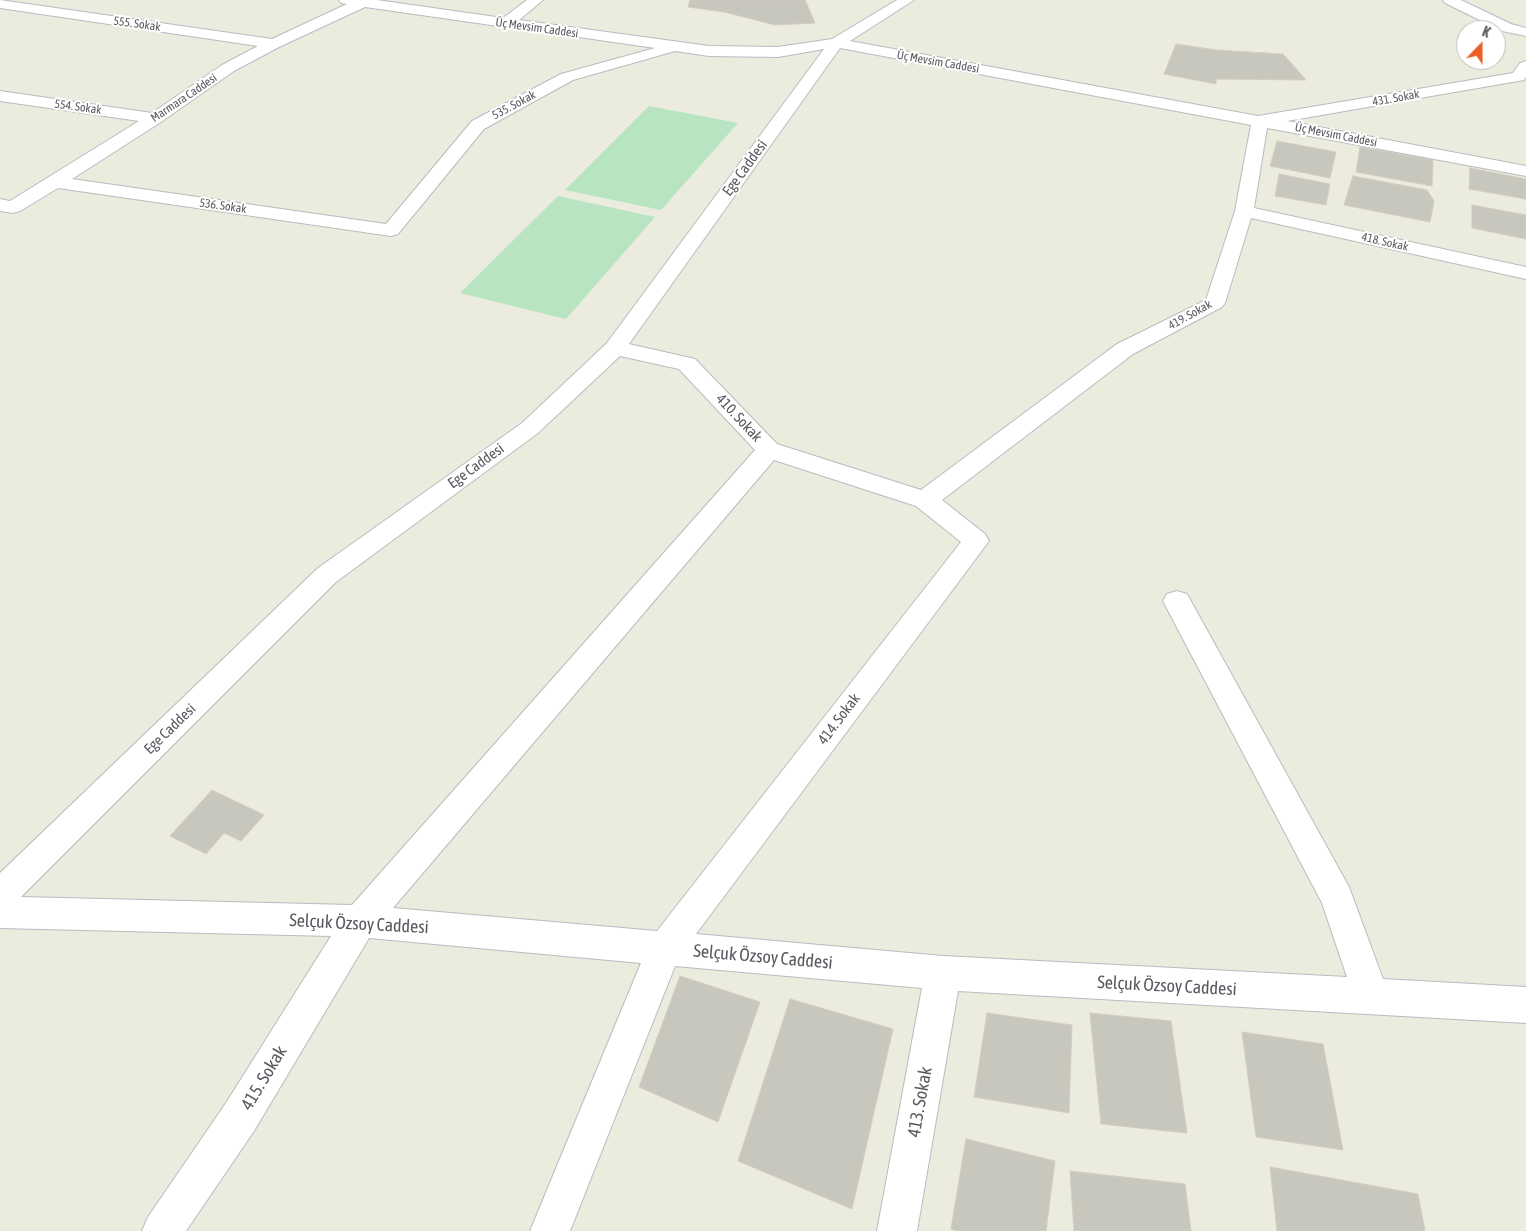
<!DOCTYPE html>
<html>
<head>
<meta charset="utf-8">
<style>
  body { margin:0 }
  #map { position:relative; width:1526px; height:1231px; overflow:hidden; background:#ebebde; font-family:"Asap Condensed",sans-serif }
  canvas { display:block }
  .north { position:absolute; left:1456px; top:20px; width:50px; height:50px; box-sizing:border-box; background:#fff; border:1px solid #bcbdbf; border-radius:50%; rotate:22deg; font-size:14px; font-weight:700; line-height:20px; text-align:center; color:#585a60 }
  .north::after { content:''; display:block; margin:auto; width:18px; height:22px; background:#ec5e24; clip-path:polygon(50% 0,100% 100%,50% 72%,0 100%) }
</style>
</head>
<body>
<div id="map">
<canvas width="1526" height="1231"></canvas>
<div class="north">K</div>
</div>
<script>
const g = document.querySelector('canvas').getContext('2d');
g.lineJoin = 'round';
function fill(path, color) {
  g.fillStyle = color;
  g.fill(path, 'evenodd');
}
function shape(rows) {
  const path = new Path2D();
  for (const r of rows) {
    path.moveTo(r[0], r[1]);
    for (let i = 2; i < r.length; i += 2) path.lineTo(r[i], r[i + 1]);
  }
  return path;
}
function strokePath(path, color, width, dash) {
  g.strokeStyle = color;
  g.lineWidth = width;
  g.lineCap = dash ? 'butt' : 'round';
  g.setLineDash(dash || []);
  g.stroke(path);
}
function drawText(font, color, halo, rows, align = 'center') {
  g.font = font + ' "Asap Condensed",sans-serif';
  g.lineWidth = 4;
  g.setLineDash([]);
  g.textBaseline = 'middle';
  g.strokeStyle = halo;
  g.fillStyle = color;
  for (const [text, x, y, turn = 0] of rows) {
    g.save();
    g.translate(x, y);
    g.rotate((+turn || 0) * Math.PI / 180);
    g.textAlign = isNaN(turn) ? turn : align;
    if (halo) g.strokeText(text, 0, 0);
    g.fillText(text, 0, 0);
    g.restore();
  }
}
fill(shape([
  [649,106,738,123,661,210,565,190],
  [558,196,655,217,566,319,460,293]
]), '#b9e4c2');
const building = shape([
  [690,0,805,0,815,23,775,25,724,12,688,7,690,0],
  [1176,44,1216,50,1283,54,1306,80,1216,79,1216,84,1164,74,1176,44],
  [1277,141,1336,152,1330,178,1270,166,1277,141],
  [1360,147,1433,160,1432,186,1356,172,1360,147],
  [1470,168,1526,179,1526,199,1469,189,1470,168],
  [1279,174,1330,184,1326,205,1275,196,1279,174],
  [1353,176,1427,190,1434,201,1430,222,1344,205,1353,176],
  [1472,205,1526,215,1526,239,1472,228,1472,205],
  [212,790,264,815,241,841,224,833,206,854,170,836,212,790],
  [680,976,760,1002,718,1122,639,1087,680,976],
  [790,999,893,1029,852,1209,738,1161,790,999],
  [987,1013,1072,1025,1069,1113,974,1097,987,1013],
  [1090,1013,1171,1021,1187,1133,1101,1124,1090,1013],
  [1242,1032,1323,1044,1343,1150,1256,1137,1242,1032],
  [966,1139,1055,1161,1046,1231,957,1231,951,1229,966,1139],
  [1270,1167,1418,1194,1425,1231,1277,1231,1270,1167],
  [1070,1171,1185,1184,1191,1231,1074,1231,1070,1171]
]);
fill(building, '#c8c7be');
strokePath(building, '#d0cebd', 1);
const minor = shape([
  [0,0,272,39,347,4,341,3,339,0,377,0,503,18,527,0,543,0,519,20,709,46,778,47,832,39,897,0,914,0,850,41,1258,116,1513,73,1520,63,1526,61,1526,77,1524,80,1287,121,1526,166,1526,176,1267,128,1254,208,1526,267,1526,279,1251,218,1225,303,1222,307,1133,354,942,500,985,534,989,541,696,934,943,956,1347,977,1322,903,1163,601,1167,594,1177,591,1187,594,1349,887,1383,979,1526,987,1526,1023,958,991,917,1231,877,1231,922,988,675,966,570,1231,530,1231,641,963,369,938,254,1131,186,1231,142,1231,148,1217,226,1103,331,936,0,928,0,873,318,568,522,423,607,343,824,49,778,57,709,56,675,51,573,80,484,129,398,234,391,236,58,188,20,211,13,213,0,211,0,199,10,201,139,121,0,101,0,91,152,113,222,65,258,46,0,8,0,0],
  [365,7,498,26,504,28,509,27,655,48,561,74,472,121,386,224,72,179,161,122,234,71,279,47,365,7],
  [840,48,1251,125,1235,211,1206,300,1117,344,921,490,777,444,695,359,629,344,840,48],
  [620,356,679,369,755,450,352,905,21,897,336,582,538,433,620,356],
  [774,460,916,506,961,542,657,931,393,908,774,460],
  [1443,0,1461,0,1511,24,1526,28,1526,36,1502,31,1445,3,1443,0]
]);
strokePath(minor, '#babbc1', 2);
fill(minor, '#fff');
drawText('12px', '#585a60', '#fff', [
  ["555. Sokak",137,24,8],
  ["Üç Mevsim Caddesi",537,28,8],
  ["Üç Mevsim Caddesi",938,62,10],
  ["Marmara Caddesi",184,98,-34],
  ["431. Sokak",1396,98,-10],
  ["535. Sokak",514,105,-28],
  ["554. Sokak",78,107,8],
  ["Üç Mevsim Caddesi",1336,135,11],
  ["536. Sokak",223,206,8],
  ["418. Sokak",1385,242,13],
  ["419. Sokak",1190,315,-29]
]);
drawText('15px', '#585a60', '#fff', [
  ["Ege Caddesi",745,168,-54],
  ["410. Sokak",739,418,47],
  ["Ege Caddesi",476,466,-36],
  ["414. Sokak",839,719,-53],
  ["Ege Caddesi",170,729,-44]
]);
drawText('18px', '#585a60', '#fff', [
  ["Selçuk Özsoy Caddesi",359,924,3],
  ["Selçuk Özsoy Caddesi",763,957,5],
  ["Selçuk Özsoy Caddesi",1167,986,3],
  ["415. Sokak",264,1078,-59],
  ["413. Sokak",920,1102,-80]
]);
</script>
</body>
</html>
